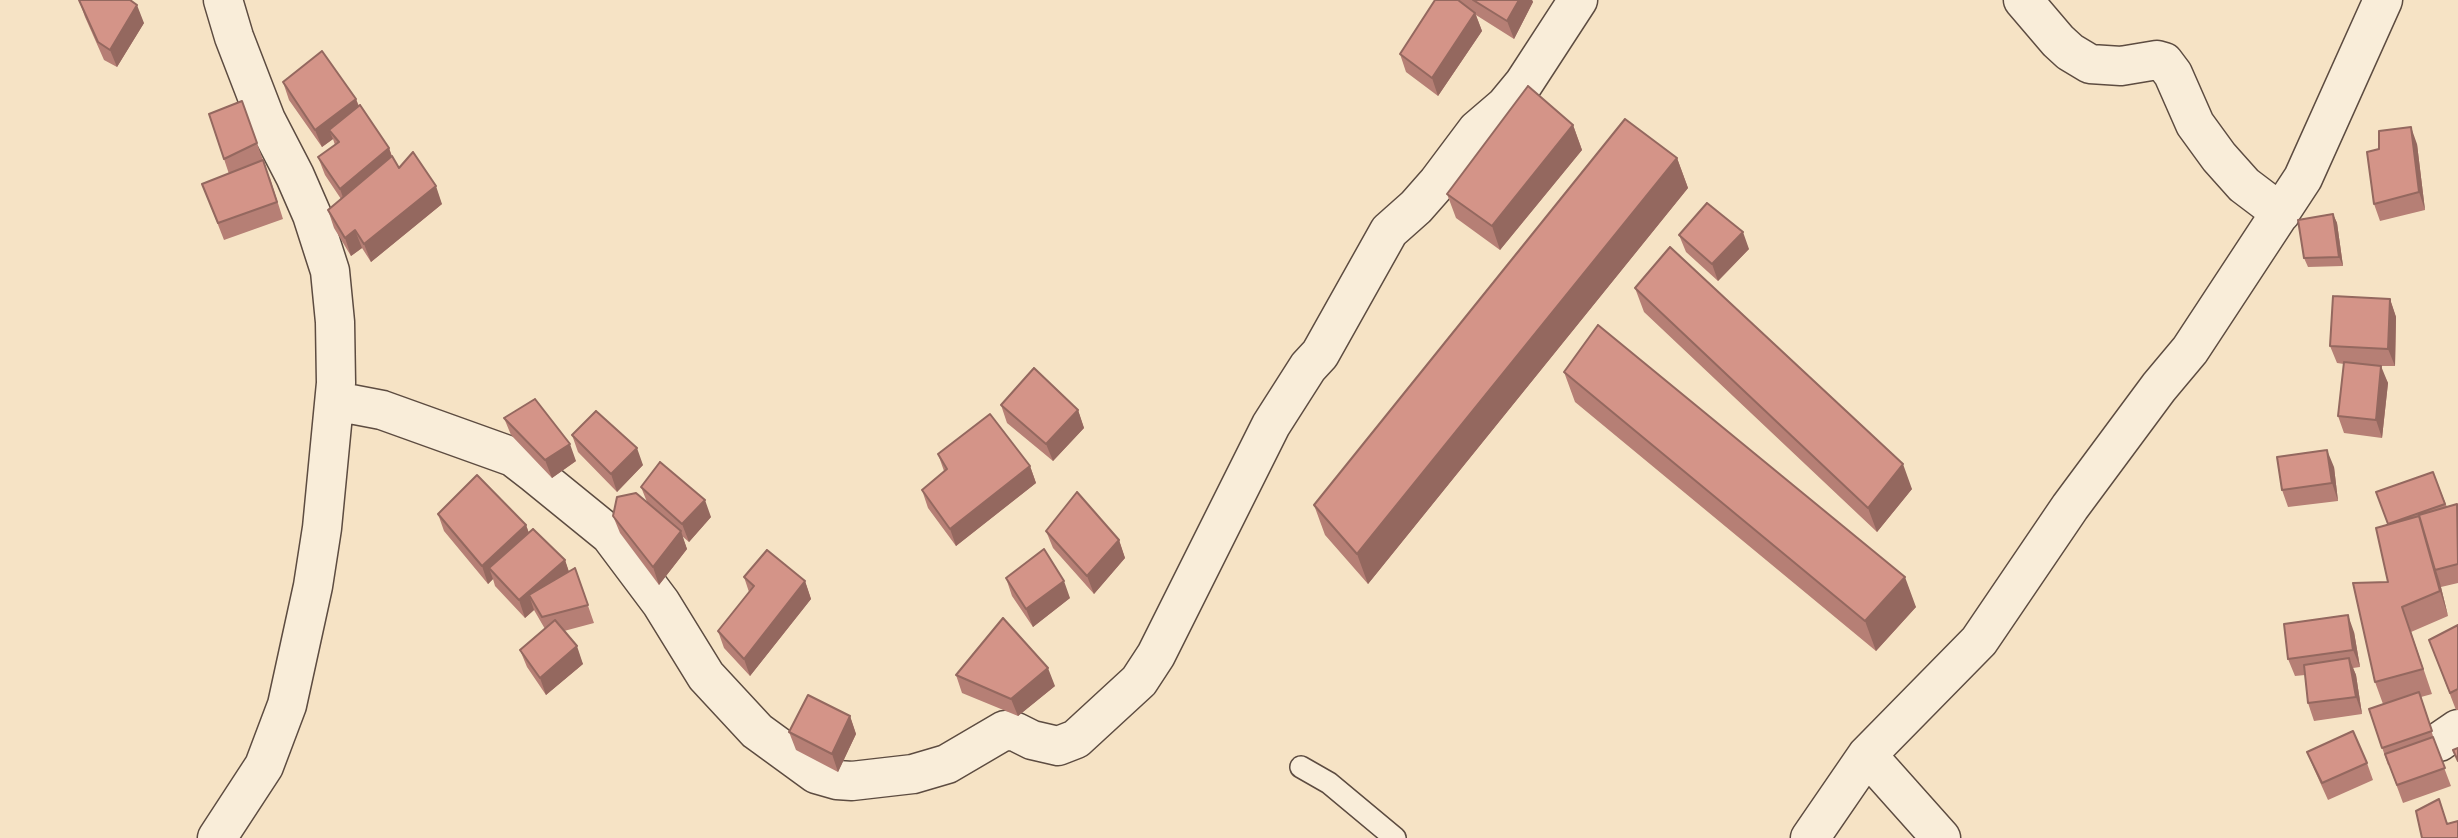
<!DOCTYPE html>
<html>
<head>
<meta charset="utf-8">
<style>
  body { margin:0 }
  canvas { display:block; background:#f6e3c5 }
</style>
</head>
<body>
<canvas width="2458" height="838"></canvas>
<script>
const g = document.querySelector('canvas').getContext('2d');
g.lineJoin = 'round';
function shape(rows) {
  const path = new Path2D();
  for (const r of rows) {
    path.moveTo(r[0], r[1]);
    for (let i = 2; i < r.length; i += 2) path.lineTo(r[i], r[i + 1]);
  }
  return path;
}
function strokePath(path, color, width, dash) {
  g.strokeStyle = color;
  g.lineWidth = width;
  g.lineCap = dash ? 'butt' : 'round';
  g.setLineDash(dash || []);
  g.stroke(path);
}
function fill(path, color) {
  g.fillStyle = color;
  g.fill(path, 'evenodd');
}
const lane = shape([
  [1301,767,1329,783,1395,838]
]);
const street = shape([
  [2023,0,2058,41,2070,52,2090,64,2121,66,2157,60,2164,62,2173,74,2195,124,2219,157,2244,185,2281,213],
  [335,401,382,410,421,424,513,457,535,474,610,535,661,603,706,676,757,731,816,774,837,780,852,781,913,774,947,764,1005,730,1016,732,1032,740,1058,746,1076,739,1139,681,1156,655,1271,425,1308,367,1320,354,1389,231,1416,207,1438,182,1477,130,1505,106,1524,83,1578,0],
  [2439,742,2458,729],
  [1867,755,1941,838],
  [217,838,264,766,287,705,313,586,322,528,336,383,335,322,330,271,312,215,295,176,266,120,234,37,223,0],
  [1810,838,1867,755,1979,641,2070,507,2159,387,2190,350,2303,178,2383,0]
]);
strokePath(lane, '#5d4c41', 24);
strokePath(street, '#5d4c41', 41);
strokePath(lane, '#f9edd9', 21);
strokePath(street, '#f9edd9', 38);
fill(shape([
  [79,0,144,23,117,67,104,60,85,17],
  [1459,0,1532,0,1533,2,1514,39,1476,15,1482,31,1438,96,1406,72,1400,54,1459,1],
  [283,82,356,99,359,106,389,148,392,156,399,168,442,204,371,262,362,248,351,256,334,228,328,210,341,199,325,175,318,157,335,145,333,139,322,147,289,100],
  [242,101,263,160,258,163,270,178,283,219,224,240,202,184,229,174,224,159],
  [1573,125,1582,150,1500,250,1456,218,1447,194],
  [2417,144,2425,210,2380,221,2374,204],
  [1677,158,1688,188,1368,584,1325,535,1314,505],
  [2333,214,2337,223,2343,266,2308,267,2304,258],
  [1679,235,1749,249,1718,281,1686,252],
  [1635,288,1912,489,1877,532,1644,312],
  [2390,299,2396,317,2395,366,2379,366,2388,383,2382,438,2344,433,2338,416,2344,364,2337,363,2330,346],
  [1564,372,1916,607,1876,651,1575,402],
  [1001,405,1078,410,1084,428,1053,461,1007,423],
  [504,418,576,461,552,478,511,435],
  [572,435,643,465,617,492,578,452],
  [938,454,1030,466,1036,483,956,546,928,508,922,490,944,471],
  [2334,467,2338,501,2288,507,2282,490],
  [2433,472,2447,507,2458,507,2458,583,2441,587,2440,583,2448,616,2411,632,2432,694,2421,697,2437,749,2451,786,2403,803,2389,765,2388,765,2369,709,2383,704,2375,682,2388,582,2388,525],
  [641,487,711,517,689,542,682,536,687,549,659,585,620,533,613,516,647,502],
  [438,514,526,525,529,533,565,560,569,572,575,568,594,623,564,631,583,664,546,695,527,667,520,650,545,629,534,610,525,618,495,586,493,579,488,584,444,531],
  [1046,531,1119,540,1125,558,1094,594,1053,548],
  [744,577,805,581,811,599,750,676,724,648,718,631,749,592],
  [1006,578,1070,598,1033,627,1012,596],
  [2458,625,2458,710,2456,710,2429,640],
  [2354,632,2360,667,2353,668,2356,675,2362,714,2314,721,2308,703,2305,675,2295,676,2288,659],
  [956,675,1055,686,1018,716,962,693],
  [850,716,856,734,838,772,796,750,789,732],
  [2307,752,2367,763,2373,780,2328,800,2314,769]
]), '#b67f75');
fill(shape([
  [1519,0,1532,0,1533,2,1514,39,1507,21],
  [137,5,144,23,117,67,110,50],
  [1475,13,1482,31,1438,96,1432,78],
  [356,99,362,117,329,130,333,139,322,147,315,130],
  [1573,125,1582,150,1500,250,1492,226],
  [2411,127,2417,144,2425,210,2419,192],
  [389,148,395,166,346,206,340,189],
  [1677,158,1688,188,1368,584,1357,554],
  [436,186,442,204,371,262,364,244],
  [2333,214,2337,223,2343,266,2339,257],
  [355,230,362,248,351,256,345,238],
  [1743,232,1749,249,1718,281,1712,264],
  [2390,299,2396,317,2395,366,2388,349],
  [2381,366,2388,383,2382,438,2376,420],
  [1078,410,1084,428,1053,461,1046,444],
  [570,444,576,461,552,478,545,460],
  [637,448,643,465,617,492,611,474],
  [2327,450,2334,467,2338,501,2332,483],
  [1903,464,1912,489,1877,532,1868,508],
  [1030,466,1036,483,956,546,950,529],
  [705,500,711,517,689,542,682,524],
  [2419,516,2440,583,2448,616,2440,591],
  [526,525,532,542,489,568,493,579,488,584,482,566],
  [681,531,687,549,659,585,653,567],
  [1119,540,1125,558,1094,594,1087,576],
  [565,560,571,578,529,595,534,610,525,618,519,600],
  [1905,577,1916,607,1876,651,1865,621],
  [805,581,811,599,750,676,744,659],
  [1064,581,1070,598,1033,627,1026,609],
  [2348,615,2354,632,2360,667,2353,650],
  [577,646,583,664,546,695,540,678],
  [2349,658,2356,675,2362,714,2356,697],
  [1048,668,1055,686,1018,716,1011,699],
  [850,716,856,734,838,772,832,754]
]), '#94685f');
const building = shape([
  [79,0,130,0,137,5,110,50,98,42,79,0],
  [1435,0,1458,0,1475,13,1432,78,1400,54,1435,0],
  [1473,0,1519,0,1507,21,1473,0],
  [322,51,356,99,315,130,283,82,322,51],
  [1528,86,1573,125,1492,226,1447,194,1528,86],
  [242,101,257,143,224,159,209,114,242,101],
  [360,105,389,148,340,189,318,157,339,142,329,130,360,105],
  [1625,119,1677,158,1357,554,1314,505,1625,119],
  [2411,127,2419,192,2374,204,2367,152,2379,149,2379,131,2411,127],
  [413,152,436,186,364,244,355,230,345,238,328,210,392,156,399,168,413,152],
  [263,160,277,202,218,223,202,184,263,160],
  [1707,203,1743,232,1712,264,1679,235,1707,203],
  [2333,214,2339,257,2304,258,2298,220,2333,214],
  [1670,247,1903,464,1868,508,1635,288,1670,247],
  [2333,296,2390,299,2388,349,2330,346,2333,296],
  [1598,325,1905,577,1865,621,1564,372,1598,325],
  [2344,362,2381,366,2376,420,2338,416,2344,362],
  [1034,368,1078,410,1046,444,1001,405,1034,368],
  [535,399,570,444,545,460,504,418,535,399],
  [596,411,637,448,611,474,572,435,596,411],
  [990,414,1030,466,950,529,922,490,947,469,938,454,990,414],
  [2327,450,2332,483,2282,490,2277,457,2327,450],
  [660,462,705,500,682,524,641,487,660,462],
  [2433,472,2445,504,2388,524,2376,492,2433,472],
  [477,475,526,525,482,566,438,514,477,475],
  [1077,492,1119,540,1087,576,1046,531,1077,492],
  [636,493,681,531,653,567,613,516,617,497,636,493],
  [2457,504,2458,564,2435,570,2419,515,2457,504],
  [2419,516,2440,591,2402,607,2423,669,2375,682,2353,583,2388,582,2376,528,2419,516],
  [533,529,565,560,519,600,489,568,533,529],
  [1044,549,1064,581,1026,609,1006,578,1044,549],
  [767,550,805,581,744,659,718,631,754,586,744,577,767,550],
  [575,568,588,605,542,617,529,595,575,568],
  [2348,615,2353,650,2288,659,2284,624,2348,615],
  [1003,618,1048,668,1011,699,956,675,1003,618],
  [555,620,577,646,540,678,520,650,555,620],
  [2458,625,2458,689,2450,693,2429,640,2458,625],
  [2349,658,2356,697,2308,703,2304,665,2349,658],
  [2419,692,2432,731,2382,748,2369,709,2419,692],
  [808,695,850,716,832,754,789,732,808,695],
  [2353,731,2367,763,2322,783,2307,752,2353,731],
  [2433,737,2445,768,2397,785,2385,754,2433,737],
  [2458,748,2458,761,2453,750,2458,748],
  [2439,799,2447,824,2458,821,2458,838,2422,838,2416,811,2439,799]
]);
fill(building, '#d49488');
strokePath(building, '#94685f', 2);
</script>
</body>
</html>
